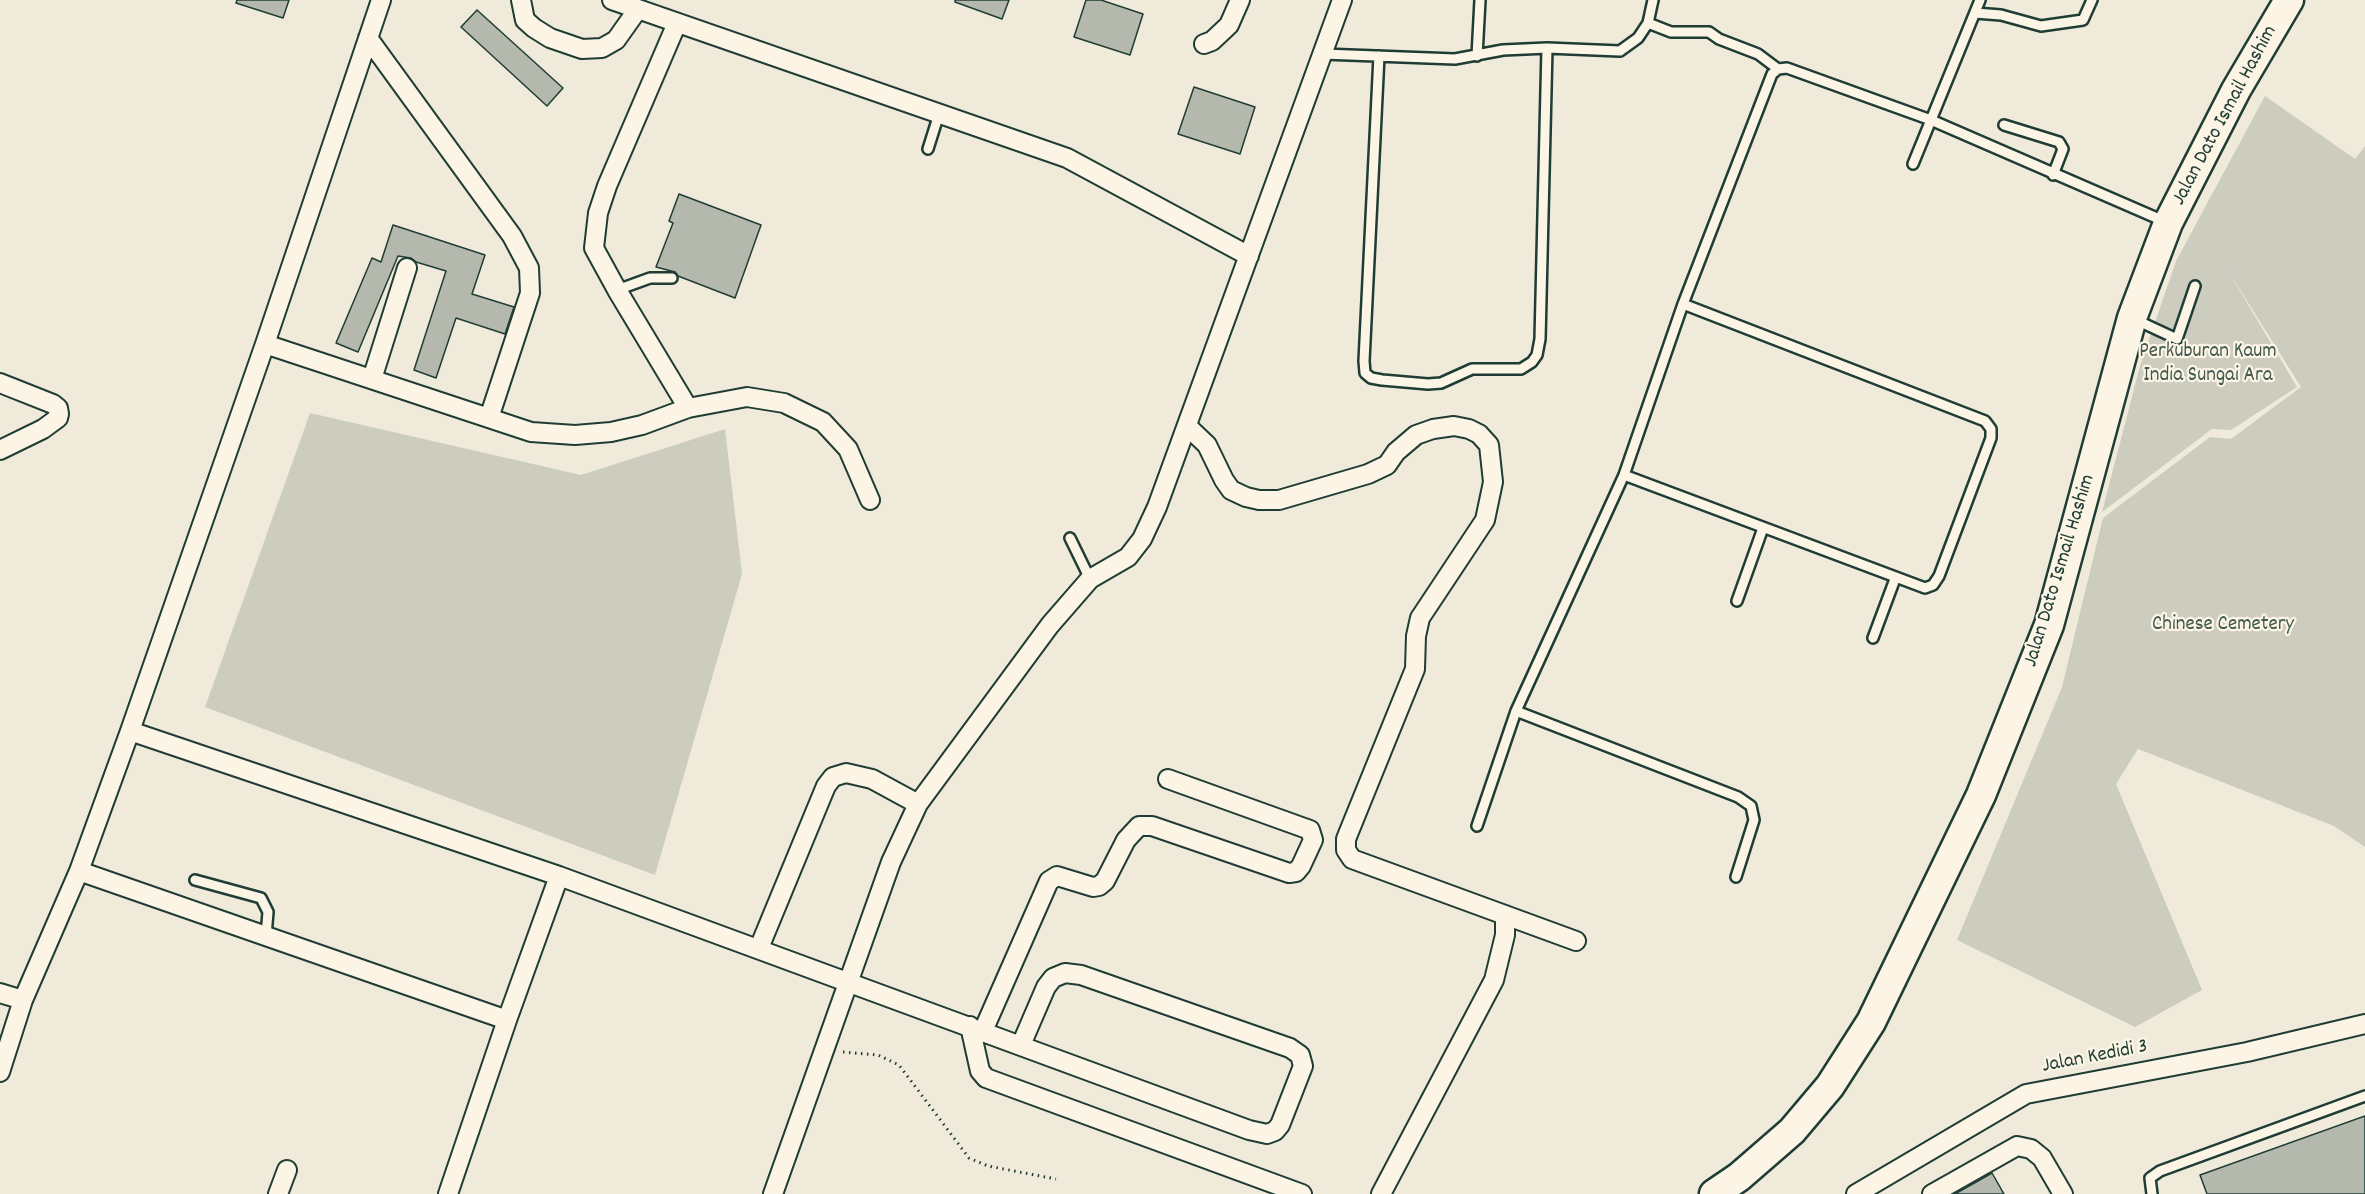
<!DOCTYPE html>
<html>
<head>
<meta charset="utf-8">
<style>
  body { margin:0 }
  canvas { display:block; background:#efeada }
</style>
</head>
<body>
<canvas width="2365" height="1194"></canvas>
<script>
const g = document.querySelector('canvas').getContext('2d');
g.lineJoin = 'round';
function fill(path, color) {
  g.fillStyle = color;
  g.fill(path, 'evenodd');
}
function shape(rows) {
  const path = new Path2D();
  for (const r of rows) {
    path.moveTo(r[0], r[1]);
    for (let i = 2; i < r.length; i += 2) path.lineTo(r[i], r[i + 1]);
  }
  return path;
}
function strokePath(path, color, width, dash) {
  g.strokeStyle = color;
  g.lineWidth = width;
  g.lineCap = dash ? 'butt' : 'round';
  g.setLineDash(dash || []);
  g.stroke(path);
}
function drawText(font, color, halo, rows, align = 'center') {
  g.font = font + ' Dekko,sans-serif';
  g.lineWidth = 4.5;
  g.setLineDash([]);
  g.textBaseline = 'middle';
  g.strokeStyle = halo;
  g.fillStyle = color;
  for (const [text, x, y, turn = 0] of rows) {
    g.save();
    g.translate(x, y);
    g.rotate((+turn || 0) * Math.PI / 180);
    g.textAlign = isNaN(turn) ? turn : align;
    if (halo) g.strokeText(text, 0, 0);
    g.fillText(text, 0, 0);
    g.restore();
  }
}
fill(shape([
  [2265,96,2355,159,2365,146,2365,847,2334,826,2138,749,2116,784,2202,990,2135,1027,1957,940,2062,687,2103,518,2210,437,2231,439,2301,387,2227,269,2297,387,2231,430,2212,429,2102,512,2140,366,2176,261],
  [310,413,581,475,725,429,742,574,655,875,205,707]
]), '#cccdbf');
const building = shape([
  [237,0,289,0,283,18,236,3,237,0],
  [955,0,1009,0,1002,19,955,2,955,0],
  [1086,0,1101,0,1143,14,1130,55,1074,37,1086,0],
  [477,10,563,88,547,106,461,27,477,10],
  [1194,87,1255,107,1240,154,1178,134,1194,87],
  [679,194,761,225,735,298,678,276,675,272,656,267,673,223,669,221,679,194],
  [393,225,485,255,472,294,514,307,505,334,456,318,436,378,414,370,446,271,416,262,411,258,398,256,358,352,336,343,372,258,381,262,393,225],
  [2365,1116,2365,1194,2207,1194,2200,1175,2365,1116],
  [1992,1173,2004,1194,1955,1194,1992,1173]
]);
fill(building, '#b5b9ad');
strokePath(building, '#1f3d34', 1.5);
const service = shape([
  [1975,13,2001,15,2041,26,2083,20,2092,0],
  [1648,23,1671,32,1709,32,1719,39,1758,54,1778,69],
  [1323,54,1455,59,1503,50,1547,48,1620,51,1638,38,1648,23,1653,0],
  [1379,56,1364,361,1365,373,1371,378,1382,380,1428,384,1441,383,1472,369,1521,369,1532,362,1537,355,1540,339,1547,48],
  [1477,56,1480,0],
  [2004,125,2059,142,2063,149,2053,175],
  [928,149,939,114],
  [1913,164,1980,0],
  [617,290,650,278,672,278],
  [2134,319,2177,339,2195,286],
  [1624,475,1925,588,1933,585,1939,576,1991,438,1991,429,1985,421,1683,304],
  [1070,538,1090,579],
  [1737,601,1763,528],
  [1873,638,1895,579],
  [1516,711,1738,797,1751,806,1754,820,1736,877],
  [1477,826,1516,711,1624,475,1683,304,1772,74,1778,69,1787,68,1931,120,2166,222],
  [195,880,261,898,268,912,266,936],
  [2152,1194,2150,1178,2160,1171,2365,1096]
]);
const minor = shape([
  [521,0,525,20,534,28,550,38,582,49,602,48,616,40,638,9],
  [612,0,1067,158,1249,256],
  [677,23,607,186,598,213,594,248,617,290,688,408],
  [368,38,512,236,529,268,530,293,489,418],
  [1204,44,1212,41,1229,25,1240,0],
  [265,344,531,432,575,435,611,432,642,425,688,408,747,397,784,403,823,422,848,449,870,500],
  [372,379,407,268],
  [0,383,53,404,58,408,59,414,58,418,43,429,0,450],
  [1187,426,1207,445,1224,480,1231,490,1246,497,1259,500,1279,500,1368,474,1387,465,1396,452,1416,435,1433,429,1454,426,1469,429,1479,434,1489,445,1493,482,1485,520,1420,618,1416,636,1415,669,1346,839,1346,850,1352,859,1576,941],
  [130,731,559,876,1249,1130,1267,1134,1275,1131,1280,1125,1303,1066,1300,1055,1290,1048,1081,975,1065,973,1053,978,1046,987,1021,1045],
  [79,871,507,1020],
  [759,948,826,786,833,777,846,773,872,779,918,804],
  [0,993,23,1000],
  [970,1026,980,1071,986,1078,1302,1194],
  [983,1031,1049,881,1057,876,1093,887,1099,886,1105,881,1126,840,1139,826,1152,826,1289,873,1296,872,1301,866,1313,840,1310,830,1168,779],
  [0,1072,23,1000,79,871,130,731,265,344,381,0],
  [278,1194,287,1170],
  [448,1194,507,1020,559,876],
  [773,1194,891,862,918,804,1050,625,1090,579,1128,557,1142,539,1157,507,1342,0],
  [1381,1194,1494,980,1505,935,1505,915],
  [1856,1194,2026,1094,2247,1052,2365,1024],
  [1932,1194,2017,1146,2031,1149,2042,1158,2063,1194]
]);
const primary = shape([
  [1714,1194,1739,1177,1792,1131,1830,1086,1871,1022,1981,795,2049,625,2132,318,2168,223,2236,90,2289,0]
]);
strokePath(service, '#1f3d34', 14);
strokePath(minor, '#1f3d34', 22);
strokePath(primary, '#1f3d34', 33);
strokePath(shape([
  [843,1052,878,1055,899,1065,969,1158,988,1166,1056,1179]
]), '#1f3d34', 3, [1.5, 4.5]);
strokePath(service, '#fcf5e5', 9);
strokePath(minor, '#fcf5e5', 18);
strokePath(primary, '#fcf5e5', 28);
drawText('21px', '#1f3d34', '#fcf5e5', [
  ["Jalan Dato Ismail Hashim",2226,116,-62],
  ["Jalan Dato Ismail Hashim",2061,571,-73],
  ["Jalan Kedidi 3",2095,1058,-11]
]);
drawText('21px', '#425a50', '#fcf5e5', [
  ["Perkuburan Kaum",2208,353],
  ["India Sungai Ara",2208,377],
  ["Chinese Cemetery",2223,626]
]);
</script>
</body>
</html>
